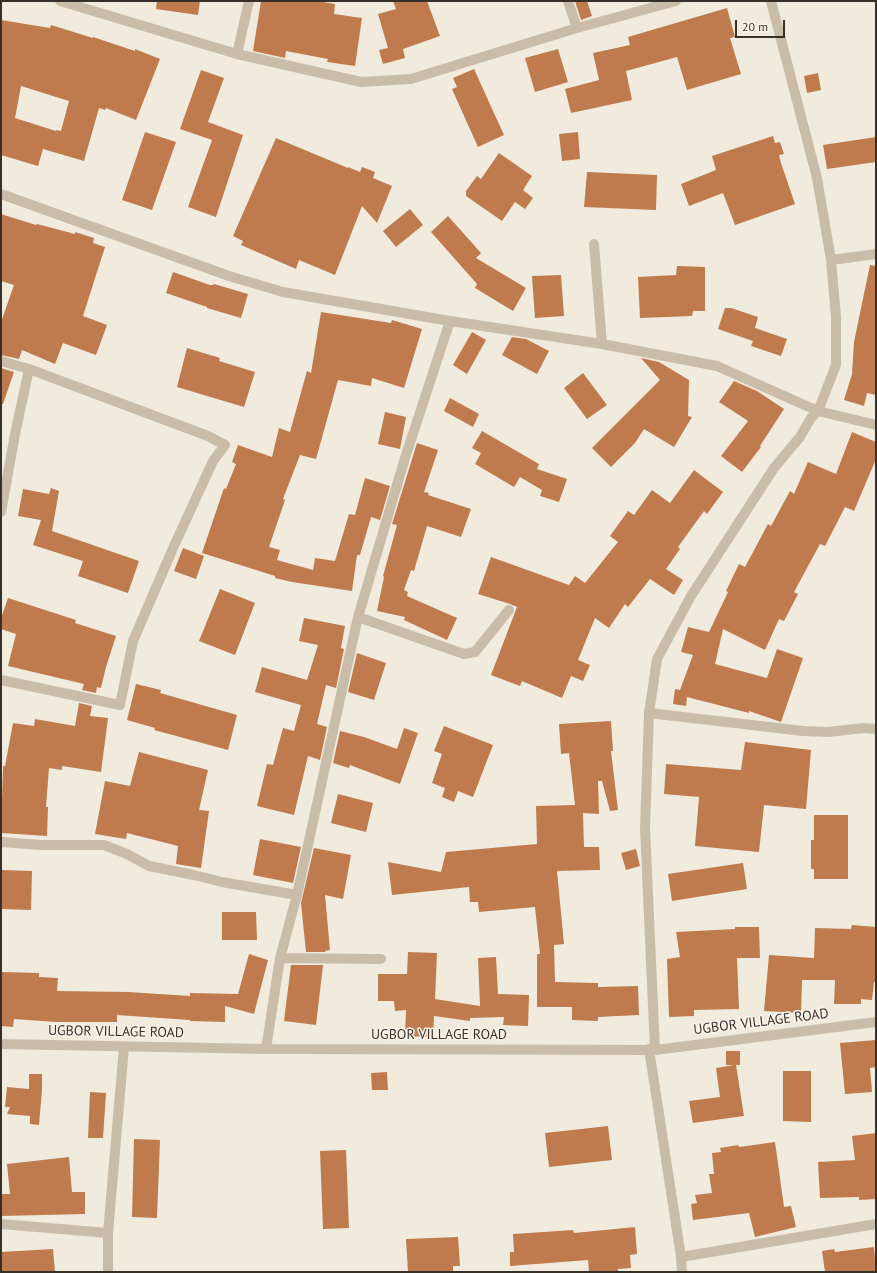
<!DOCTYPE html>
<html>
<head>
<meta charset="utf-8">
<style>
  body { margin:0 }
  #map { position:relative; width:877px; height:1273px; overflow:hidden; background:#f1ebde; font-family:"PT Sans",sans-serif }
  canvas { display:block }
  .frame { position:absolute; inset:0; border:2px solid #373029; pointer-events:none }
  .scale { position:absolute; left:735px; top:20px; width:50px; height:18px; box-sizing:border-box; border:2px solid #373029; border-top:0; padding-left:5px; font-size:12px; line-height:14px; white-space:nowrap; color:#373029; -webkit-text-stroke:3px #f9f4ea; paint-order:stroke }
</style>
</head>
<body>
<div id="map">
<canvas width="877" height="1273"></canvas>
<div class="frame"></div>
<div class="scale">20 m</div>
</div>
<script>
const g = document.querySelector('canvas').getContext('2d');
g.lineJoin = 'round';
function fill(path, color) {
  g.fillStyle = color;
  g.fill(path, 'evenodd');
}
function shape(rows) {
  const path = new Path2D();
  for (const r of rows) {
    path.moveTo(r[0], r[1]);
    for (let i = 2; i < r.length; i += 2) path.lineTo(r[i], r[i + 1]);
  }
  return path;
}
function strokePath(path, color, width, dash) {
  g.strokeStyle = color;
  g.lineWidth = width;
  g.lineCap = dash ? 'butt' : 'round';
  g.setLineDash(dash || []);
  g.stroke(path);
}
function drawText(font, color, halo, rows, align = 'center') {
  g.font = font + ' "PT Sans",sans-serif';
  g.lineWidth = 3;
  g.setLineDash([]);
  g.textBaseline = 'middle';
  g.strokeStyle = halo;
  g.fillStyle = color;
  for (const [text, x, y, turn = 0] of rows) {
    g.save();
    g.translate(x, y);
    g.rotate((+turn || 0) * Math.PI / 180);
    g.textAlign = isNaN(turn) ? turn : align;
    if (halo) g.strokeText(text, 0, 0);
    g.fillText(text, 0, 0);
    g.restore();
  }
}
fill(shape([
  [157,1,200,1,198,15,156,9],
  [261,1,317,1,335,4,334,14,362,18,355,66,327,62,328,59,286,51,285,58,253,51],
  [393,1,427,1,440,36,403,49,405,58,383,64,379,50,388,48,378,14,396,9],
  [575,1,587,1,592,16,581,20],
  [727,8,735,37,730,38,741,74,687,90,677,57,626,71,632,100,571,113,565,89,599,80,593,53,630,45,628,37],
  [1,20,50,28,51,25,93,38,93,37,135,51,135,49,160,59,136,120,106,108,105,110,99,108,84,161,43,149,38,166,1,155],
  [21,86,69,101,61,131,56,130,56,131,15,118],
  [558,49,568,82,535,92,525,58],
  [474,69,504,135,478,147,452,89,457,87,453,78],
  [201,70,224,78,208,122,243,135,216,217,188,207,212,140,180,129],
  [818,73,821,90,807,93,804,76],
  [145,132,176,142,152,210,122,200],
  [578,132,580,159,562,161,559,134],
  [773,136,775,143,780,142,784,154,779,155,781,163,795,204,735,225,723,193,689,206,681,184,716,170,712,156],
  [876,137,876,162,827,169,823,145],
  [276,138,348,168,348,167,360,172,362,167,375,172,373,178,392,186,377,223,362,206,335,275,299,260,296,269,241,245,243,241,233,236],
  [499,153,532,176,523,190,533,198,525,209,515,202,502,221,466,196,466,191,477,176,481,179],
  [587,172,657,175,656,210,584,207],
  [410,209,423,225,396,247,383,231],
  [1,214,36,225,37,224,75,234,75,232,94,238,93,243,105,247,83,316,107,325,96,355,63,343,55,364,22,350,19,359,1,355,1,322,14,285,1,281],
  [448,216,481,253,476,258,526,288,513,311,475,288,477,284,431,232],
  [870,265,876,266,876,395,867,393,864,406,844,400,852,374,854,342],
  [677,266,705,267,705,311,693,311,692,316,640,318,638,277,676,275],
  [173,272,210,285,213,285,214,284,248,294,241,318,207,308,207,307,166,293],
  [561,275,564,316,535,318,532,276],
  [725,308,731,308,758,317,755,328,787,339,781,356,751,346,753,341,718,329],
  [321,312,391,323,392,320,422,329,404,388,372,378,371,386,338,380,316,459,300,455,283,499,285,500,269,547,280,550,277,560,313,570,315,558,335,561,349,514,355,515,365,478,390,486,380,520,371,517,360,555,357,555,352,591,292,582,275,578,275,576,202,553,224,488,226,489,236,464,232,462,238,445,272,457,279,428,290,432,307,371,311,373],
  [472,332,486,340,467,374,453,365],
  [512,337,526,339,549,351,537,374,502,355],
  [187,348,220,358,219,361,255,372,244,407,177,387],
  [641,358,659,362,689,380,688,416,692,417,674,447,644,429,635,443,611,467,592,448,660,380],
  [1,368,14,372,3,404,1,404],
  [583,373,607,405,587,419,564,388],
  [734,381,757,391,784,409,760,446,761,447,742,472,721,456,748,421,719,402],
  [450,398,479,414,473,427,444,411],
  [385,412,406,417,400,449,378,444],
  [482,431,539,464,537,469,567,479,559,502,540,496,542,490,520,477,514,487,475,464,481,453,472,448],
  [852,432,876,442,876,459,854,511,845,507,825,546,820,544,794,592,798,594,784,621,779,619,765,650,723,629,715,664,767,678,777,649,803,658,781,722,749,711,749,713,687,697,686,706,673,704,675,689,680,690,693,655,681,652,688,627,709,632,728,592,726,591,739,564,745,567,768,524,771,526,790,491,794,494,808,462,836,474],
  [417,443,438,450,424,492,429,493,428,495,471,509,461,537,427,526,414,571,411,570,404,590,408,592,407,596,457,618,447,640,404,620,405,617,377,611,384,577,383,576,397,525,392,524],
  [694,470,723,492,707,514,704,511,678,547,680,549,666,569,683,580,674,595,650,579,628,607,625,604,609,628,595,618,578,660,590,665,583,681,571,676,562,698,522,681,520,686,491,675,517,607,510,604,478,594,491,557,569,585,575,576,585,583,618,542,610,536,628,511,634,515,652,490,670,503],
  [51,488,59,491,52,531,139,561,128,593,78,576,83,561,33,545,41,520,18,516,23,489,49,494],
  [183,548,204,556,196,579,174,571],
  [220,589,255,603,235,655,199,641],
  [8,598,76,620,75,623,116,636,106,667,101,688,97,687,96,693,82,690,84,684,8,666,16,634,1,629,1,618],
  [304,618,345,626,341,648,344,649,336,688,326,685,317,724,327,727,320,760,308,756,294,815,257,806,267,764,273,765,283,728,294,731,301,705,255,692,262,667,307,680,318,645,299,641],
  [357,653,386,663,374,700,348,692],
  [136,684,161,690,160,693,237,715,228,750,154,730,155,728,127,720],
  [79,703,92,706,90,716,108,718,101,772,62,766,62,770,49,768,46,807,48,807,47,836,1,833,3,766,5,766,13,723,34,726,35,719,75,726],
  [611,721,613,751,611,751,618,810,610,811,602,781,598,781,599,814,583,813,584,847,599,847,600,870,557,871,564,944,554,945,555,982,598,983,598,987,638,986,639,1015,598,1017,598,1021,572,1020,572,1007,537,1007,537,954,540,954,535,907,479,912,478,902,470,902,469,887,392,895,388,862,441,872,446,852,537,844,536,806,575,805,569,753,561,754,559,724],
  [444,726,493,745,473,797,458,791,454,802,442,797,445,788,432,783,442,754,434,751],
  [404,728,418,733,400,784,350,765,349,768,333,763,340,731,364,737,397,749],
  [745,742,811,750,806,809,764,805,759,852,695,846,699,797,664,794,666,764,741,770],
  [139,752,208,770,199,810,209,811,201,868,176,864,178,846,127,833,126,839,95,834,105,781,130,786],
  [338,794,373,803,366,832,331,823],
  [814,815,848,815,848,879,814,879,814,869,811,869,811,840,814,840],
  [260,839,301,847,293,883,253,875],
  [314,848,351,855,343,899,325,895,330,950,325,951,325,952,306,952,301,903],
  [636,849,640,866,626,870,621,853],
  [743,863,747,889,672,901,668,874],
  [1,870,32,871,31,910,1,909],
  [222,912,256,912,257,940,222,940],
  [852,925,876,927,876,982,874,982,872,1000,861,999,861,1004,834,1004,835,980,802,980,801,1013,764,1011,769,955,814,958,815,928,851,929],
  [735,927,759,927,760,958,737,958,739,1009,694,1010,694,1016,669,1017,667,959,680,957,676,932,735,929],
  [408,952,437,953,435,999,480,1006,478,958,496,957,498,994,529,995,528,1026,503,1025,504,1017,470,1018,470,1021,434,1016,433,1037,405,1036,406,1010,395,1011,394,1001,378,1001,378,974,407,974],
  [249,954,268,960,254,1014,225,1006,225,1022,190,1021,190,1020,117,1015,117,1022,56,1022,14,1019,13,1027,1,1026,1,972,39,973,39,977,58,978,57,991,128,992,190,996,190,993,238,994],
  [291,965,323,965,316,1025,284,1021],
  [876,1040,876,1067,870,1068,872,1092,845,1094,840,1043],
  [726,1051,740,1051,740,1065,736,1065,744,1116,693,1123,689,1101,720,1097,716,1068,734,1065,726,1065],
  [783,1071,811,1071,811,1122,783,1121],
  [387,1072,388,1090,372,1090,371,1073],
  [29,1074,42,1074,42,1090,39,1125,30,1124,30,1116,7,1114,10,1107,5,1107,7,1087,29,1089],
  [90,1092,106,1093,103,1138,88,1138],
  [608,1126,612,1160,549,1167,545,1133],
  [876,1133,876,1199,859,1200,859,1197,820,1198,818,1162,855,1160,852,1136],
  [134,1139,160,1140,157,1218,132,1217],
  [775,1142,784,1207,791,1206,796,1227,755,1237,749,1213,693,1220,691,1204,697,1203,695,1195,712,1193,709,1174,714,1174,712,1153,721,1152,720,1148,738,1145,739,1147],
  [346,1150,349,1228,323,1229,320,1151],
  [69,1157,72,1192,85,1192,85,1214,1,1216,1,1194,10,1194,7,1164],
  [635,1227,637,1254,630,1255,631,1268,618,1269,618,1272,589,1272,588,1260,510,1266,510,1252,514,1252,513,1234,573,1230,574,1233],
  [458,1237,460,1266,453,1266,453,1272,408,1272,406,1239],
  [874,1247,876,1272,825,1272,822,1251,834,1249,835,1252],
  [53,1249,55,1272,1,1272,1,1252]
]), '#bf7b4d');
strokePath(shape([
  [60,1,237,54,361,82,411,79,577,28],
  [568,1,577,28,676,1],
  [237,54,249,1],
  [1,194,229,276,283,292,450,321,602,344,717,366,818,411,876,425],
  [594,244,602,344],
  [831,260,876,254],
  [1,361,29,369,208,436,225,445,213,461,174,546,133,641,120,705,1,680],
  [1,512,15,434,29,369],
  [358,617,464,654,475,652,509,610],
  [649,713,803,731,828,732,863,728,876,729],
  [1,842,41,845,104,845,127,854,149,866,194,875,222,882,297,895],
  [280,958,381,959],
  [1,1044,266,1049,655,1050,876,1022],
  [266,1049,280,958,297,895,358,617,405,458,450,321],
  [649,1049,681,1257,682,1272],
  [655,1050,645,828,649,713,657,659,691,596,774,468,800,437,811,418,818,411,836,365,836,317,831,260,817,178,771,1],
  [1,1224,108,1233],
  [681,1257,876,1224],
  [108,1272,108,1233,124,1047]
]), '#c9bdaa', 10);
drawText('14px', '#373029', '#f9f4ea', [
  ["UGBOR VILLAGE ROAD",761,1022,-7],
  ["UGBOR VILLAGE ROAD",116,1032,1],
  ["UGBOR VILLAGE ROAD",439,1035]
]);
</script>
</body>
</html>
